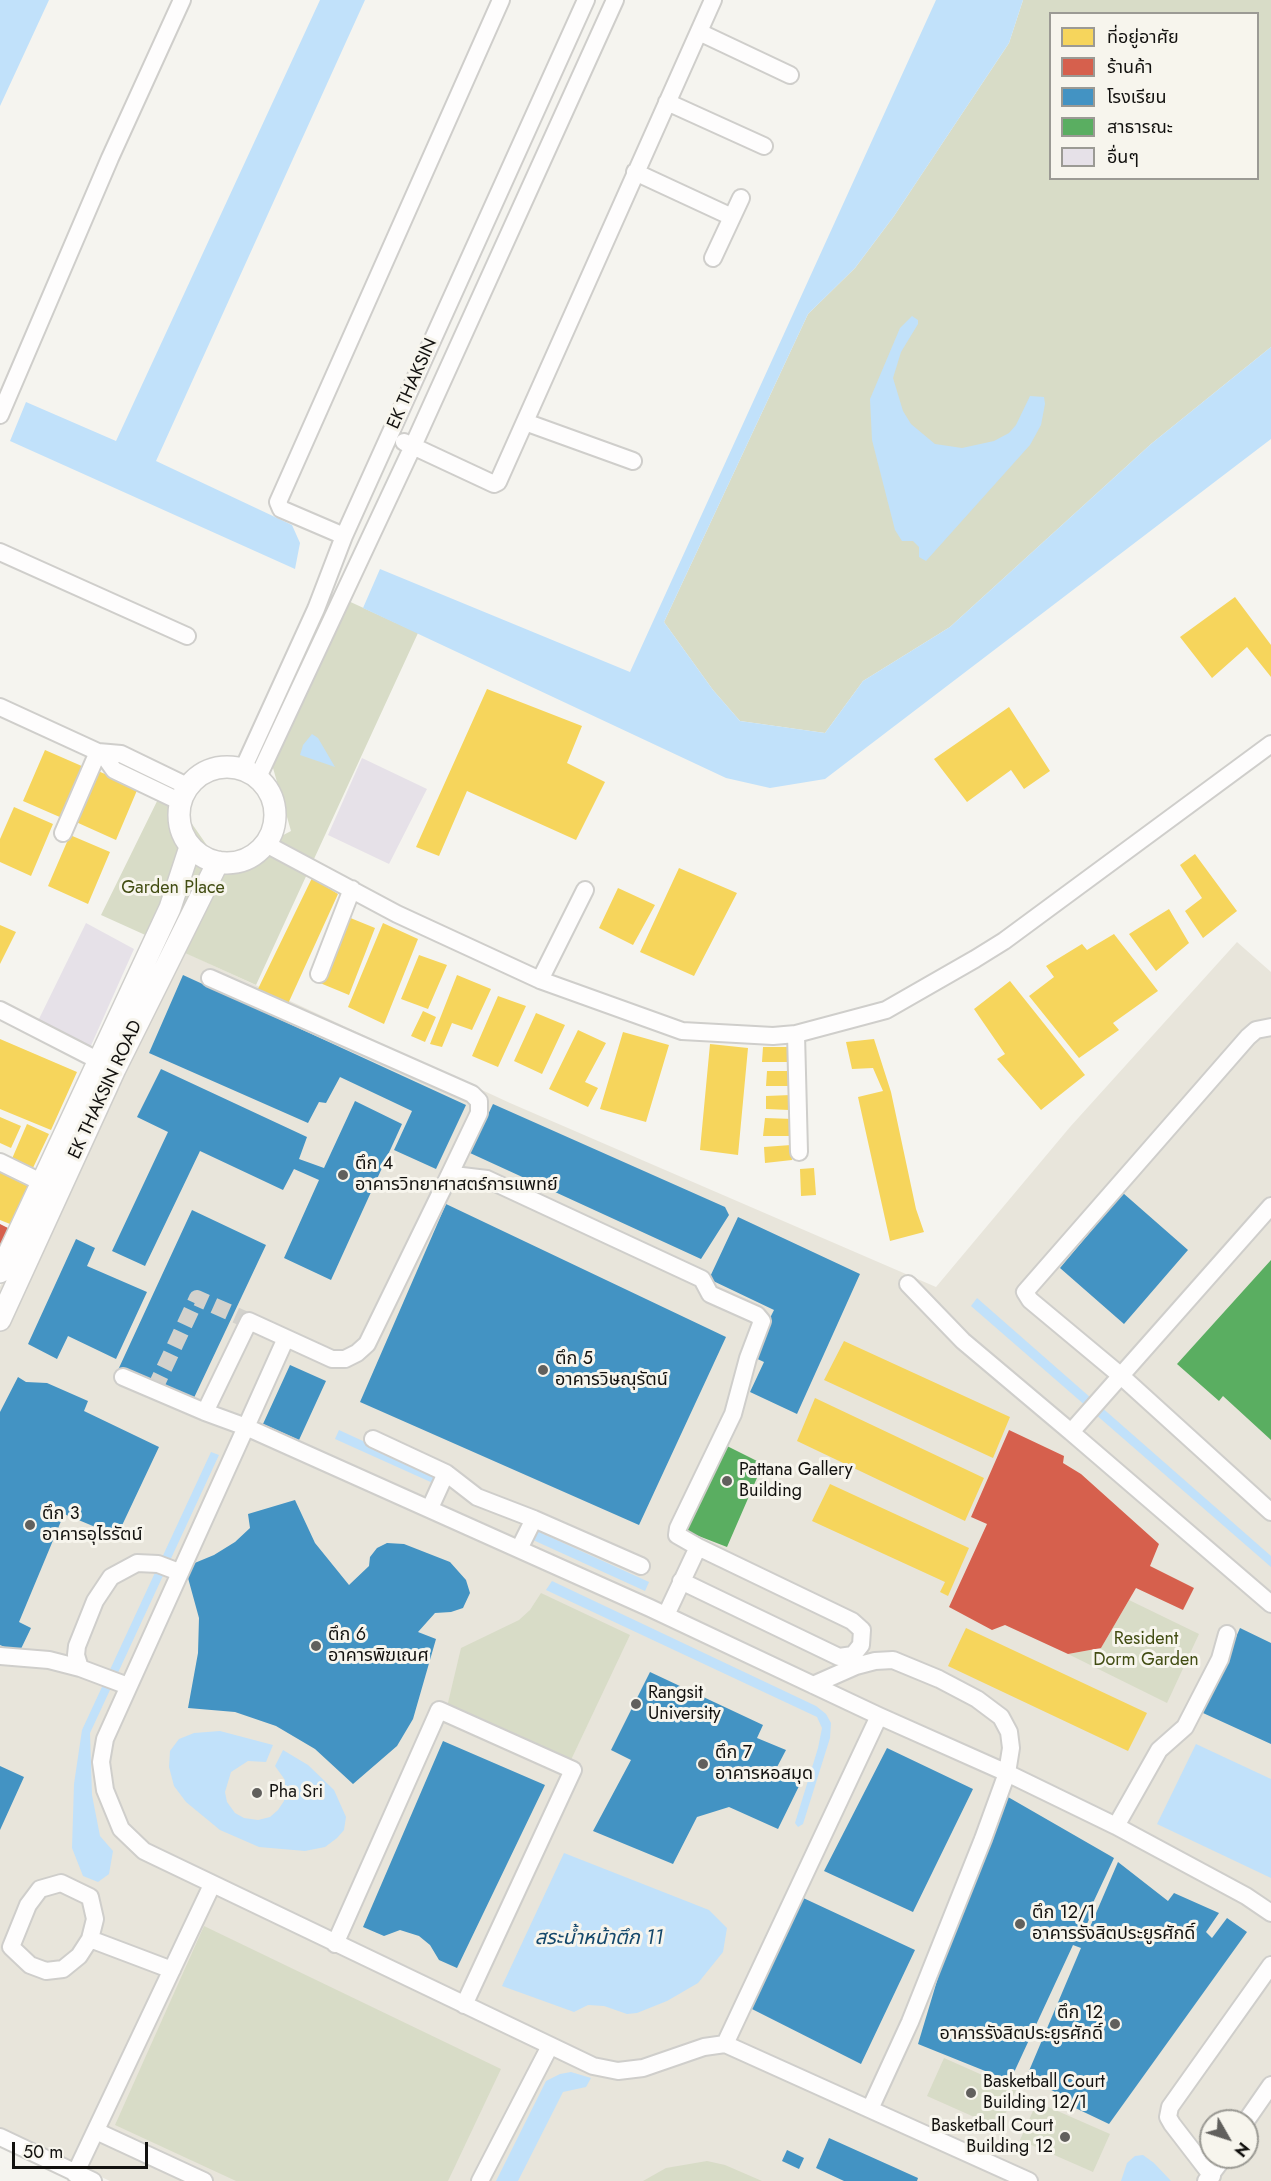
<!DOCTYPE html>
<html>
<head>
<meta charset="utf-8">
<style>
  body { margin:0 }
  #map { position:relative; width:1271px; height:2181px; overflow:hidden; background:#f5f4ef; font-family:Jost,"Noto Sans Thai",sans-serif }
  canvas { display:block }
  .legend { position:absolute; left:1049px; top:12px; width:210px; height:168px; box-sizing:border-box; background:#f7f5ed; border:2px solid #9b9a94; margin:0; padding:8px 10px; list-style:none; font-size:18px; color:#12110f }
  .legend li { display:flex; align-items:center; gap:12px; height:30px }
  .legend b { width:30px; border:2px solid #9b9a94 }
  .north { position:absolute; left:1199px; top:2109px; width:60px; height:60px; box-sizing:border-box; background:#f7f5ed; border:2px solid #9b9a94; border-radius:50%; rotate:129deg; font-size:16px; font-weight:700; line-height:24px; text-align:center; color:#12110f }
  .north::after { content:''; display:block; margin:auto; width:21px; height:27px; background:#61605d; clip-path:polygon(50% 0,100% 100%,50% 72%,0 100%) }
  .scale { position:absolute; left:12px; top:2142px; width:136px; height:27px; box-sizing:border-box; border:3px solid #12110f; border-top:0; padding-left:8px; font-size:18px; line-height:21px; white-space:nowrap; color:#12110f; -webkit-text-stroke:4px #f7f5ed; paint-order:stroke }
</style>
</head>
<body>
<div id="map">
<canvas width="1271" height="2181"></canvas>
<ul class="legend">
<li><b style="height:16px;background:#f6d55c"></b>ที่อยู่อาศัย</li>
<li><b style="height:16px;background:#d6604d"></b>ร้านค้า</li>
<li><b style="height:16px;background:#4393c3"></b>โรงเรียน</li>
<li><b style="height:16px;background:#5aae61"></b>สาธารณะ</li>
<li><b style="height:16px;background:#e6e1e8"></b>อื่นๆ</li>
</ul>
<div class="north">N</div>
<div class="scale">50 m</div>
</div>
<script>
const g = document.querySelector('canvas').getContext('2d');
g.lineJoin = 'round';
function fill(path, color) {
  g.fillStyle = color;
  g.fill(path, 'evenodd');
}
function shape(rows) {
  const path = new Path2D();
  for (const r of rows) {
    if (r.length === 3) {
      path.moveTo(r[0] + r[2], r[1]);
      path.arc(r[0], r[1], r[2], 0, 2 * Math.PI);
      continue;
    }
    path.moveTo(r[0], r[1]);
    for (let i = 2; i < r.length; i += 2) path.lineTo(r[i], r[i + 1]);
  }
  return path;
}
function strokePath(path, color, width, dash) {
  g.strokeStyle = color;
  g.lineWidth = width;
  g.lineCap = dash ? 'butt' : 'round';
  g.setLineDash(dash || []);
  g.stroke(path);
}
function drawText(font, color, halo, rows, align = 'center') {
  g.font = font + ' Jost,"Noto Sans Thai",sans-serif';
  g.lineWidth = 6;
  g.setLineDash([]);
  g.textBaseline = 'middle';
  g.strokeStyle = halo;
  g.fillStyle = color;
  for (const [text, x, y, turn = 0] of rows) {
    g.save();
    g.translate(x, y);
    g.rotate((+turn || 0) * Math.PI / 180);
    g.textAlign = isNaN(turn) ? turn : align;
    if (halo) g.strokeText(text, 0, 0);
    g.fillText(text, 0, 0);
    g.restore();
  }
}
fill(shape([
  [1237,942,1271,972,1271,2181,110,2181,0,2130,0,1287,106,1064,180,950,510,1103,936,1287,1070,1127],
  [1211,2121,1247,2121,1247,2157,1211,2157]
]), '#e8e5db');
fill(shape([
  [1023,0,1271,0,1271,347,1151,444,950,627,863,681,825,733,740,721,713,690,664,622,808,314,855,268,894,216,1009,43],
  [1050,14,1258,14,1258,178,1050,178],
  [344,599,418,633,256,985,101,915,165,785,222,867,291,831,271,761],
  [541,1593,630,1635,570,1762,447,1707,461,1648,519,1620,530,1610],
  [1129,1600,1199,1634,1167,1703,1068,1654,1101,1648],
  [204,1926,501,2069,448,2181,236,2181,115,2125],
  [944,2058,1016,2090,999,2128,927,2096],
  [1037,2102,1110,2134,1093,2172,1020,2140],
  [707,2161,725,2165,762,2181,643,2181,666,2168]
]), '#d8dcc7');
fill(shape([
  [0,0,49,0,0,106],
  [320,0,365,0,156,461,292,525,300,543,295,569,10,441,26,402,116,441],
  [936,0,1023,0,1009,43,894,216,855,268,808,314,664,622,713,690,740,721,825,733,863,681,950,627,1151,444,1271,347,1271,439,825,779,770,788,726,778,363,608,380,569,630,672],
  [912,316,918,320,918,324,901,352,893,378,903,411,911,424,935,444,962,448,994,441,1009,433,1016,425,1030,396,1044,397,1045,404,1041,425,1030,445,926,561,919,557,919,547,913,541,902,541,895,530,872,440,870,399,900,328],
  [312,734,318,738,335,767,300,755,303,745],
  [977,1298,1271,1556,1271,1567,971,1306],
  [339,1430,439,1476,435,1484,335,1439],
  [211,1452,219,1455,90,1733,92,1795,100,1836,113,1851,109,1874,98,1882,83,1876,72,1848,74,1784,82,1730],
  [537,1531,649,1582,645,1591,533,1540],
  [552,1581,816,1706,826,1714,831,1723,830,1738,803,1824,798,1827,795,1823,818,1748,822,1728,817,1717,546,1590],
  [220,1731,273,1745,266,1762,248,1761,231,1772,225,1792,227,1802,235,1813,244,1818,258,1820,270,1817,278,1810,284,1801,285,1780,275,1766,283,1750,308,1765,334,1790,346,1817,344,1830,337,1838,325,1847,305,1851,259,1847,220,1830,186,1802,174,1786,169,1767,170,1751,179,1739,194,1733],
  [1196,1744,1271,1779,1271,1878,1157,1824],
  [564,1853,709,1910,727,1928,723,1952,698,1983,667,2001,637,2013,627,2014,604,2006,588,2005,574,2012,502,1986],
  [571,2072,591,2078,586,2087,563,2092,518,2181,496,2181,546,2081,560,2074],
  [1143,2155,1154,2163,1171,2181,1121,2181,1127,2163,1135,2156]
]), '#c1e1fa');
fill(shape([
  [1235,597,1271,645,1271,677,1247,647,1212,678,1180,637],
  [487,689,582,726,567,763,605,782,576,840,467,791,439,856,416,847],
  [1009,707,1050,771,1024,789,1011,770,967,802,934,759],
  [45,750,84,767,62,818,23,801],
  [98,771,138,788,116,840,76,822],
  [14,807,53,824,31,876,0,862,0,839],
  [70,835,110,852,88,904,48,886],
  [1195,854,1237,911,1203,938,1185,911,1202,898,1180,865],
  [679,868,737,893,694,976,640,952],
  [312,878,338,894,287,1006,256,993],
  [618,888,655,905,633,945,599,928],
  [1169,909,1189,943,1156,971,1129,934],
  [348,917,375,928,349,995,320,983],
  [383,923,418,939,384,1024,348,1007],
  [0,925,16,932,0,964],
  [1114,934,1158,991,1113,1023,1119,1030,1079,1058,1029,996,1054,977,1046,966,1082,944,1087,950],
  [419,955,447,965,428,1009,401,999],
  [457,975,491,989,472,1030,452,1023,442,1047,430,1044],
  [1010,981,1085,1075,1041,1110,997,1059,1005,1054,974,1009],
  [498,996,526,1006,498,1067,472,1056],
  [423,1011,436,1017,425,1042,411,1036],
  [536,1013,565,1025,542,1074,514,1061],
  [578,1030,606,1043,585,1082,598,1088,588,1107,549,1089],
  [623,1032,669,1045,646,1122,600,1109],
  [0,1039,77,1072,51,1130,0,1109],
  [874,1039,891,1092,916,1209,924,1232,890,1241,858,1097,883,1091,873,1068,852,1069,846,1042],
  [710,1044,748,1048,738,1155,700,1150],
  [763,1047,788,1047,787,1062,762,1062],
  [767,1071,792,1071,792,1086,766,1086],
  [791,1095,789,1110,766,1109,766,1096],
  [0,1117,21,1126,11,1148,0,1143],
  [765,1118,793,1119,793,1136,763,1136],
  [27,1124,49,1134,32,1170,11,1161],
  [791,1145,792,1160,765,1163,764,1147],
  [814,1168,816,1195,801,1196,800,1169],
  [0,1171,32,1185,15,1226,0,1220],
  [844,1341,1010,1417,993,1458,824,1380],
  [815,1398,984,1478,965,1521,797,1441],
  [830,1484,969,1548,948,1596,940,1592,945,1582,812,1521],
  [966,1628,1147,1713,1128,1751,948,1666]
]), '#f6d55c');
fill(shape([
  [0,1224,12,1230,0,1255],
  [1009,1430,1064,1456,1063,1463,1081,1474,1159,1544,1150,1566,1194,1588,1183,1610,1136,1588,1101,1648,1068,1654,1005,1625,992,1630,949,1607,987,1524,971,1517]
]), '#d6604d');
fill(shape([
  [183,975,466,1105,436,1169,394,1150,412,1111,340,1077,326,1103,319,1102,308,1123,149,1053],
  [161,1069,307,1137,299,1159,324,1168,355,1101,402,1124,331,1280,284,1258,319,1180,294,1169,283,1190,200,1151,145,1266,112,1251,168,1132,137,1117],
  [493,1104,725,1207,729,1215,701,1259,470,1153],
  [1123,1193,1188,1250,1124,1324,1060,1268],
  [446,1204,726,1337,639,1525,360,1402],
  [192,1210,266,1245,192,1402,118,1370],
  [738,1217,860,1274,797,1414,750,1392,764,1362,751,1356,774,1310,709,1279],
  [76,1239,95,1248,87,1266,147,1292,116,1359,68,1336,57,1359,28,1344],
  [290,1365,326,1381,299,1440,263,1424],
  [18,1377,26,1382,47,1383,88,1401,84,1411,159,1447,117,1536,64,1514,19,1622,31,1628,19,1653,0,1645,0,1412],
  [295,1500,315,1543,349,1585,369,1566,370,1557,377,1548,387,1543,404,1544,450,1562,466,1580,470,1593,463,1608,451,1612,435,1613,418,1632,436,1639,413,1719,397,1746,353,1784,315,1749,276,1726,235,1712,188,1708,198,1653,199,1618,185,1567,214,1555,235,1542,250,1528,248,1514],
  [1240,1628,1271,1643,1271,1744,1203,1713],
  [650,1672,763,1725,757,1738,786,1750,776,1769,801,1782,778,1829,729,1807,697,1817,673,1864,593,1831,631,1760,611,1750],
  [443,1741,545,1785,457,1968,439,1960,430,1945,419,1936,400,1930,384,1936,363,1927],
  [887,1748,973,1789,913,1912,824,1871],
  [0,1766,24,1777,0,1830],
  [1008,1797,1114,1858,1091,1907,1094,1908,1083,1933,1087,1934,1118,1862,1168,1901,1174,1893,1219,1913,1206,1932,1212,1938,1227,1918,1247,1932,1109,2124,1067,2104,1068,2098,1026,2078,1081,1948,1073,1945,1010,2081,918,2044,949,1941],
  [799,1896,915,1950,861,2064,746,2006],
  [829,2138,918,2178,917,2181,844,2181,816,2168],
  [787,2150,804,2158,799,2169,782,2161]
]), '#4393c3');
fill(shape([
  [1271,1260,1271,1440,1223,1396,1219,1401,1177,1364],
  [719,1442,763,1464,727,1547,678,1528]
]), '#5aae61');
fill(shape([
  [362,758,427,789,389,864,328,835],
  [86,923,134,949,89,1050,37,1023]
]), '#e6e1e8');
strokePath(shape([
  [154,1390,197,1298,249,1321]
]), '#d3d2cd', 16, [16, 8]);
const minor = shape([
  [699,32,790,75],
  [667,102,764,146],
  [635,172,732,217],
  [713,258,741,198],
  [0,415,110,158,182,0],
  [525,422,633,461],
  [404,442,494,484,498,482,713,0],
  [344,536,281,509,278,502,501,0],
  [0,552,187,636],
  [0,707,98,752,121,754,187,786],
  [102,753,114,770,181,802],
  [243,769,316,609,344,536,586,0],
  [258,777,413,446,615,0],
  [63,833,98,752],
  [266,844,397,914,540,980,682,1031,773,1036,796,1034,886,1010,975,959,1004,941,1271,744],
  [319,974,352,889],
  [210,978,472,1094,479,1101,479,1113,445,1184],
  [540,980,585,890],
  [0,1010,109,1066],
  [1271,1027,1256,1030,1248,1037,1025,1292,1030,1300,1120,1375,1271,1512],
  [796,1034,799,1152],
  [0,1162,41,1182],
  [908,1284,963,1341,1071,1432,1271,1206],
  [123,1377,205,1412,246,1427,286,1338],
  [205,1412,249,1321,332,1359,345,1359,357,1353,367,1344,445,1184,462,1176,487,1179,702,1279,710,1294,757,1315,762,1321,748,1358,733,1414,678,1528,677,1535,698,1547,666,1615],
  [1071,1432,1271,1604],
  [373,1439,446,1473,430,1508],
  [446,1473,477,1497,534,1519],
  [519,1549,534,1519,641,1566],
  [681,1581,839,1657,853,1655,861,1645,862,1630,852,1621,698,1547],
  [0,1656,49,1660,80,1668,128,1686],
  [80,1668,76,1655,77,1646,95,1601,111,1577,137,1563,158,1564,179,1572],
  [813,1685,856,1666,875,1661,893,1660,939,1679,977,1699,1001,1717,1009,1732,1011,1748,1007,1773,983,1839,910,2022,870,2109],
  [1116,1826,1159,1750,1185,1727,1220,1659,1227,1634],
  [90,1939,95,1919,90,1897,61,1883,40,1889,28,1905,11,1947,30,1965,46,1971,63,1969,79,1956,90,1939,172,1970],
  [335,1944,439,1710,573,1770,464,2005],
  [725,2044,879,1716],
  [1246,2121,1271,2085],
  [96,2131,204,2181],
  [0,2137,93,2181],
  [75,2174,212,1885],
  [1212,2176,1172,2124,1168,2117,1170,2107,1271,1965],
  [480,2181,550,2046],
  [1029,2181,725,2044,704,2047,643,2068,618,2071,593,2066,144,1851,121,1829,105,1790,101,1762,105,1739,246,1427,650,1608,879,1716,1007,1773,1116,1826,1246,1896,1271,1913],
  [1206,2181,1224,2157]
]);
const tertiary = shape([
  [227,815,48],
  [0,1272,170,908,190,847],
  [0,1320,115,1069,218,862]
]);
strokePath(minor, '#cfcecb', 20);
strokePath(tertiary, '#cfcecb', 24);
strokePath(minor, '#fefdfd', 16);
strokePath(tertiary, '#fefdfd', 21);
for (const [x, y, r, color] of [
  [343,1175,6,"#61605d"],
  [543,1370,6,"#61605d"],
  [727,1481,6,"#61605d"],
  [30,1525,6,"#61605d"],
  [316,1646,6,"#61605d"],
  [636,1704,6,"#61605d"],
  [703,1764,6,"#61605d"],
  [257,1793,6,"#61605d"],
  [1020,1924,6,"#61605d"],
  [1115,2024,6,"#61605d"],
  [971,2093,6,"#61605d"],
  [1065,2137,6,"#61605d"]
]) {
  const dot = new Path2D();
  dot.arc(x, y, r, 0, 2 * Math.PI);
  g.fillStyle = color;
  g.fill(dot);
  strokePath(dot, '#f7f5ed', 2);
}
drawText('18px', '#12110f', '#f7f5ed', [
  ["EK THAKSIN",413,384,-66],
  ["EK THAKSIN ROAD",106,1090,-65]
]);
drawText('18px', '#424d13', '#f7f5ed', [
  ["Garden Place",173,889],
  ["Resident",1146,1640],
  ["Dorm Garden",1146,1661]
]);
drawText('18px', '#12110f', '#f7f5ed', [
  ["ตึก 4",355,1165],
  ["อาคารวิทยาศาสตร์การแพทย์",355,1186],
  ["ตึก 5",555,1360],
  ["อาคารวิษณุรัตน์",555,1381],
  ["Pattana Gallery",739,1471],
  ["Building",739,1492],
  ["ตึก 3",42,1515],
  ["อาคารอุไรรัตน์",42,1536],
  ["ตึก 6",328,1636],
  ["อาคารพิฆเณศ",328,1657],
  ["Rangsit",648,1694],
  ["University",648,1715],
  ["ตึก 7",715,1754],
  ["อาคารหอสมุด",715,1775],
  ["Pha Sri",269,1793],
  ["ตึก 12/1",1032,1914],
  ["อาคารรังสิตประยูรศักดิ์",1032,1935],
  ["ตึก 12",1103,2014,"right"],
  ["อาคารรังสิตประยูรศักดิ์",1103,2035,"right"],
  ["Basketball Court",983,2083],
  ["Building 12/1",983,2104],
  ["Basketball Court",1053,2127,"right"],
  ["Building 12",1053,2148,"right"]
], 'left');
drawText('italic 20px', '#13476b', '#f7f5ed', [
  ["สระน้ำหน้าตึก 11",599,1939]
]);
</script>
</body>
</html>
